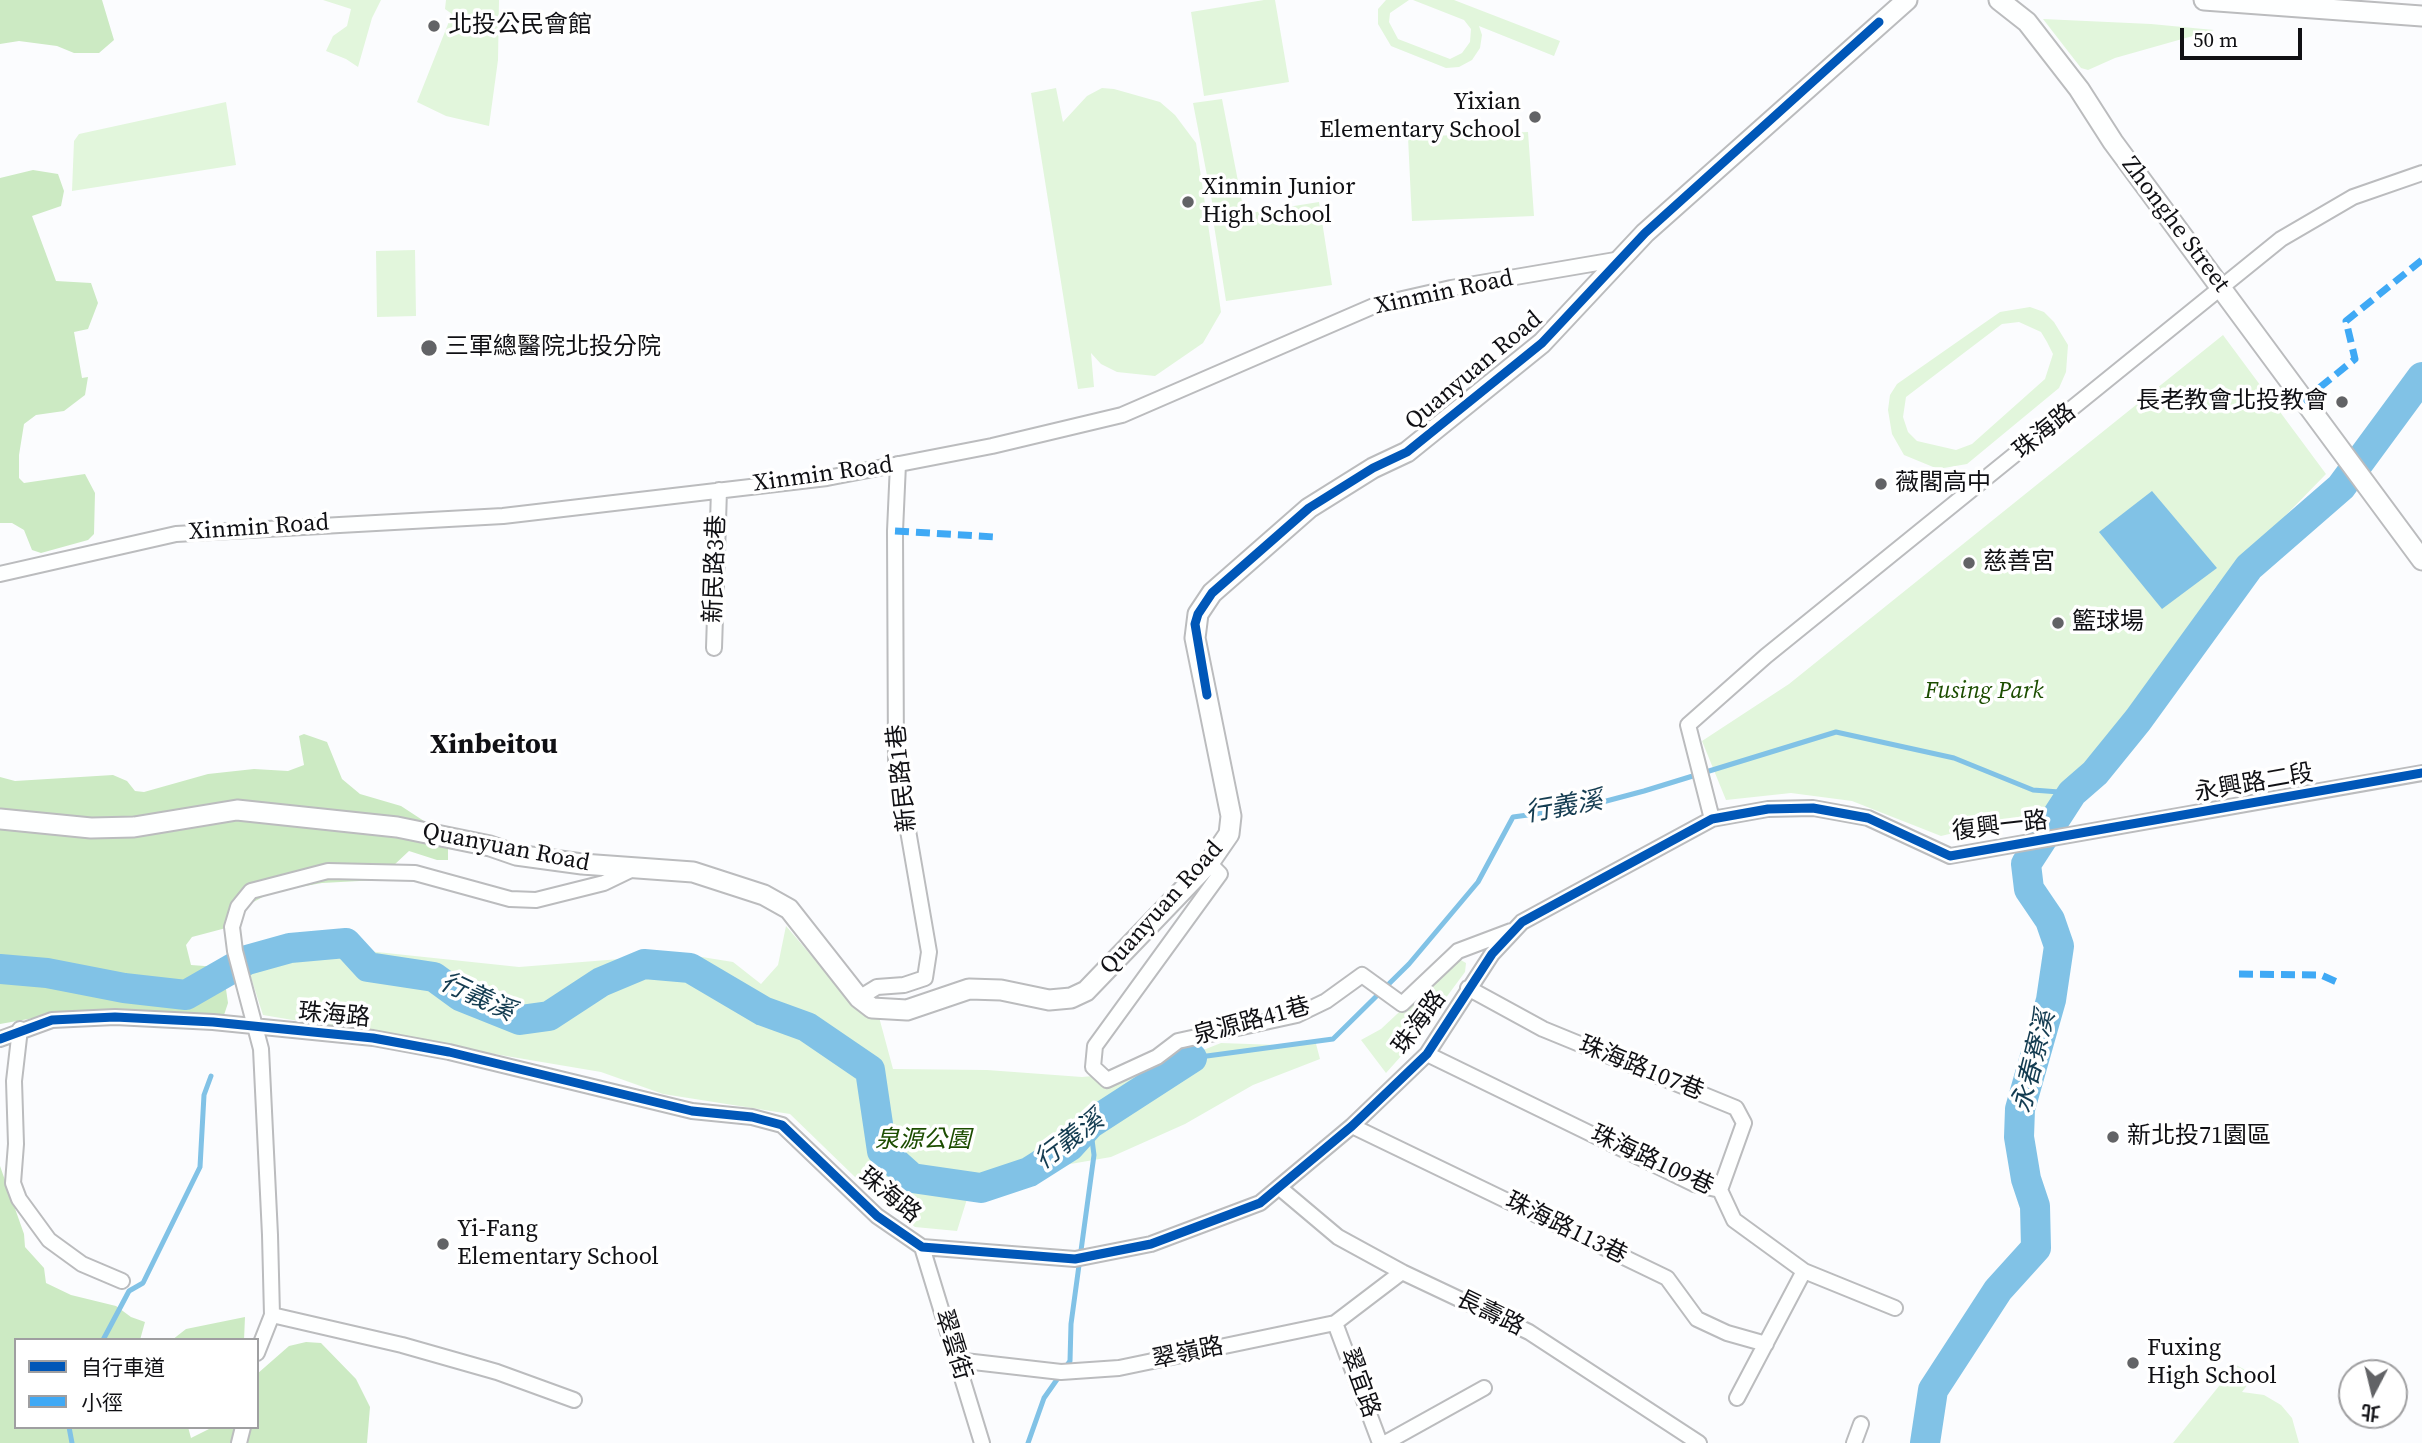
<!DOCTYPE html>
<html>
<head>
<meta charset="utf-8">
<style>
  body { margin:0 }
  #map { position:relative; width:2422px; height:1443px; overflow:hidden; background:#fbfcfe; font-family:"Source Serif 4","Noto Sans TC",serif }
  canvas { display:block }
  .legend { position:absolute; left:14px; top:1338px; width:245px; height:91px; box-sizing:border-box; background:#fff; border:2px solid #9f9fa1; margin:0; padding:9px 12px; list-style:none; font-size:21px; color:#101014 }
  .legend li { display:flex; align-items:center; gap:14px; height:35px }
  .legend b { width:35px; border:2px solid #9f9fa1 }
  .north { position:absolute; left:2338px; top:1359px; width:70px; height:70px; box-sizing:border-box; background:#fff; border:2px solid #9f9fa1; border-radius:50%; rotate:187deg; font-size:19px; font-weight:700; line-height:28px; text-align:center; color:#101014 }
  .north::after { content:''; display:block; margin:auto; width:24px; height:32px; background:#626366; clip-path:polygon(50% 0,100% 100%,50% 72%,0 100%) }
  .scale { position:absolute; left:2180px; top:28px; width:122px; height:32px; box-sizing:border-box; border:4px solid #101014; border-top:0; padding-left:9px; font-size:21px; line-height:24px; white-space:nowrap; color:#101014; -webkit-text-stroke:5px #fff; paint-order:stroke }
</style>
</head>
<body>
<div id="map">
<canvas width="2422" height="1443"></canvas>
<ul class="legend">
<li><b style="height:9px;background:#0057b8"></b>自行車道</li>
<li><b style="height:9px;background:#3fa9f5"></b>小徑</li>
</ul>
<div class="north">北</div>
<div class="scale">50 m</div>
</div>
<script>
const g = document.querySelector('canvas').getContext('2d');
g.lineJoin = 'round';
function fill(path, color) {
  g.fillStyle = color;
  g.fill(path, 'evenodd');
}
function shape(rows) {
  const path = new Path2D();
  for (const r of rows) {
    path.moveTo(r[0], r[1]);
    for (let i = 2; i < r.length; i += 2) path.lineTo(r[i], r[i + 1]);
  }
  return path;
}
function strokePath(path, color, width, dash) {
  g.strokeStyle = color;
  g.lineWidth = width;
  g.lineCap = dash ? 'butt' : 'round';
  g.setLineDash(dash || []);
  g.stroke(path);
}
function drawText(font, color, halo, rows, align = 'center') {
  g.font = font + ' "Source Serif 4","Noto Sans TC",serif';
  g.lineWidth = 7;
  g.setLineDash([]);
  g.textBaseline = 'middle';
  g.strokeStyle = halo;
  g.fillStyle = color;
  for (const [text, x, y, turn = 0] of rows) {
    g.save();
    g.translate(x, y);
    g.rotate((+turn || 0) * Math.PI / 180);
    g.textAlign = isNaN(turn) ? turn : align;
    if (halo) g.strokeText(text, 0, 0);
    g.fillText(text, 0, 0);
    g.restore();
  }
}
fill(shape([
  [323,0,381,0,372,18,358,67,346,59,326,51,333,36,347,26,351,9],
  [446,0,499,0,498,60,489,126,446,116,417,102,452,14,445,9],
  [1264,0,1275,0,1289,82,1204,96,1191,12],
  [1386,0,1409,0,1390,13,1389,22,1398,39,1450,59,1462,53,1470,42,1471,29,1464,20,1413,0,1454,0,1560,41,1554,56,1479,26,1482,35,1480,48,1472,60,1459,67,1446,68,1391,46,1378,24,1378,9],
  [2043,19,2151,24,2214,30,2115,58,2088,70,2081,68],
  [1056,88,1063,122,1087,96,1102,88,1114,89,1160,102,1175,115,1196,143,1221,312,1203,343,1155,376,1117,372,1101,364,1091,353,1094,387,1078,389,1031,93],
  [1222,99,1244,212,1215,217,1193,103],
  [226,102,236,165,72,191,74,141,79,134],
  [1528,132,1534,216,1412,221,1408,137],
  [1319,202,1332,285,1226,301,1213,219],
  [415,250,416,316,377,317,376,251],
  [2030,307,2044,312,2054,322,2068,345,2066,372,2059,388,1967,464,1938,469,1904,455,1892,434,1888,410,1890,395,1897,384,2000,312],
  [2019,322,2041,332,2047,342,2053,354,2045,379,1972,444,1956,450,1917,441,1908,432,1903,417,1906,397,2002,324],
  [2223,335,2326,474,2215,588,2064,806,1941,836,1852,801,1791,793,1726,800,1702,741,1789,684],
  [786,926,858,1010,879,1017,893,1069,987,1070,1082,1077,1150,1071,1221,1043,1278,1045,1315,1040,1320,1059,1253,1085,1185,1124,1111,1157,1018,1173,967,1199,957,1231,915,1227,855,1177,790,1114,663,1094,601,1072,263,1015,243,953,329,937,358,950,519,967,683,954,733,962,761,984,778,965],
  [1457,958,1466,963,1465,972,1411,1045,1386,1073,1361,1040,1381,1029],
  [2236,1365,2255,1375,2242,1392,2264,1395,2281,1405,2292,1418,2299,1443,2173,1443]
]), '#e2f6dc');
fill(shape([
  [0,0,102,0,114,40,99,53,74,53,57,46,19,41,0,44],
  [33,170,58,174,64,191,61,206,32,216,56,281,91,283,98,303,88,329,74,332,82,378,88,377,85,395,64,411,36,415,24,424,19,455,19,478,24,483,85,474,95,493,94,534,88,540,41,553,32,550,24,530,12,523,0,523,0,178],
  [304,734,327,742,342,779,360,794,401,806,427,823,448,844,448,860,437,860,409,851,378,880,322,883,272,892,233,913,226,928,192,937,186,945,191,965,218,967,225,982,228,1003,224,1015,217,1018,51,1015,0,1024,0,777,15,781,113,775,127,781,135,791,144,792,208,774,254,769,288,771,304,765,299,736],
  [0,1166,24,1234,25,1247,44,1268,46,1283,71,1295,116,1306,131,1317,145,1322,140,1340,16,1340,16,1427,188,1427,191,1438,213,1427,257,1427,257,1374,289,1346,306,1342,321,1343,356,1379,370,1407,367,1443,0,1443],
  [245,1317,244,1340,172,1340,186,1329]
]), '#cceac3');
fill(shape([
  [2152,491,2217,568,2162,609,2099,532]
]), '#81c2e6');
strokePath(shape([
  [247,960,248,971],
  [1192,1058,1333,1039,1409,964,1478,882,1513,817,1580,808,1644,791,1836,732,1954,758,2033,790,2072,793],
  [103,1340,129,1291,143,1283,200,1167,204,1095,211,1076],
  [69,1427,72,1443],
  [1028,1443,1044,1398,1070,1361,1071,1324,1094,1155,1090,1124]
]), '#81c2e6', 5);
strokePath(shape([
  [0,969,47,973,124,988,186,995,247,960,290,948,346,943,368,967,434,977,460,996,520,1020,549,1016,601,982,644,964,690,968,763,1011,807,1027,870,1070,882,1151,912,1178,981,1188,1029,1172,1070,1146,1090,1124,1192,1058],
  [1925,1443,1933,1390,1998,1290,2036,1248,2035,1206,2026,1179,2019,1137,2020,1109,2051,1000,2059,946,2050,920,2029,889,2026,864,2072,793,2095,773,2138,720,2249,567,2341,487,2422,377]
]), '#81c2e6', 30);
const street = shape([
  [0,574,176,534,503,516,827,478,992,446,1122,415,1376,305,1451,288,1621,259],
  [714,648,719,490],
  [1712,819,1688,725,1766,656,2281,239,2353,197,2422,173],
  [1209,863,1220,874,1095,1046,1093,1067,1107,1080,1157,1057,1178,1041,1297,1015,1326,1001,1362,975,1402,1004,1458,951,1511,931],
  [1468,988,1543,1029,1736,1108,1744,1123,1720,1190],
  [859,998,877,987,904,985,925,978,929,952,896,761,895,531,898,464],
  [20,1029,14,1081,16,1144,13,1183,19,1199,49,1240,82,1264,122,1281],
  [0,1039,52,1020,115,1017,213,1022,373,1038,449,1052,692,1111,752,1117,782,1125,877,1216,922,1247,1075,1259,1151,1244,1260,1203,1352,1126,1427,1054,1492,954,1522,922,1712,819,1768,809,1813,808,1868,818,1950,856,2422,773],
  [1427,1054,1694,1184,1720,1190,1734,1220,1804,1271,1895,1308],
  [1352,1126,1667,1278,1697,1319,1727,1333,1766,1344],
  [1281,1189,1338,1237,1402,1272,1529,1332,1699,1443],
  [922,1247,982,1443],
  [272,1315,402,1345,497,1372,574,1400],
  [1335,1323,1380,1443],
  [257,1353,272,1315,270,1235,261,1049,235,951,232,927,238,907,251,891,328,871,415,873,510,899,536,900,604,883,635,868],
  [956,1360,1061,1372,1119,1368,1335,1323,1402,1272],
  [1737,1398,1804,1271],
  [239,1443,243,1427],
  [1385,1443,1484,1388],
  [1854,1443,1861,1424]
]);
const secondary = shape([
  [1999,0,2027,22,2079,89,2113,142,2422,560],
  [2204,0,2422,16],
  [0,819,91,828,134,827,237,810,397,827,490,846,516,855,582,864,693,872,764,895,789,909,859,998,872,1008,907,1010,969,989,1001,990,1049,1000,1071,998,1086,991,1209,863,1229,834,1231,816,1195,638,1198,614,1212,593,1309,508,1373,468,1407,452,1542,343,1645,233,1907,0]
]);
strokePath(street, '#bbbcbe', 18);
strokePath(secondary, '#bbbcbe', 23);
strokePath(street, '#feffff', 14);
strokePath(secondary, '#feffff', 19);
strokePath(shape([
  [2303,401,2355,359,2346,321,2422,260],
  [895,531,995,537],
  [2239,974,2321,975,2339,983]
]), '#3fa9f5', 7, [14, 7]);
strokePath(shape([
  [1207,695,1195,624,1198,614,1212,593,1309,508,1373,468,1407,452,1542,343,1645,233,1879,22],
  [0,1039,52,1020,115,1017,213,1022,373,1038,449,1052,692,1111,752,1117,782,1125,877,1216,922,1247,1075,1259,1151,1244,1260,1203,1352,1126,1427,1054,1492,954,1522,922,1712,819,1768,809,1813,808,1868,818,1950,856,2422,773]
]), '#0057b8', 9);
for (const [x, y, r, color] of [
  [434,26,7,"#626366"],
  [1535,117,7,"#626366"],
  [1188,202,7,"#626366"],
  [429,348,9,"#626366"],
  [2342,402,7,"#626366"],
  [1881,484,7,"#626366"],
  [1969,563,7,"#626366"],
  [2058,623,7,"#626366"],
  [2113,1137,7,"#626366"],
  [443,1244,7,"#626366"],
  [2133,1363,7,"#626366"]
]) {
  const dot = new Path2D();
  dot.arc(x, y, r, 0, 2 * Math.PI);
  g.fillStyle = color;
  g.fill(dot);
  strokePath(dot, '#fff', 2.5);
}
drawText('24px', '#101014', '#fff', [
  ["北投公民會館",448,26],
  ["Yixian",1521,103,"right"],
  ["Elementary School",1521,131,"right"],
  ["Xinmin Junior",1202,188],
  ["High School",1202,216],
  ["三軍總醫院北投分院",445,348],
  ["長老教會北投教會",2328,402,"right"],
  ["薇閣高中",1895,484],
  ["慈善宮",1983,563],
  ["籃球場",2072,623],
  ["新北投71園區",2127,1137],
  ["Yi-Fang",457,1230],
  ["Elementary School",457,1258],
  ["Fuxing",2147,1349],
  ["High School",2147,1377]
], 'left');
drawText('24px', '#101014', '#fff', [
  ["Zhonghe Street",2175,225,53],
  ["Xinmin Road",1444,293,-12],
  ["Quanyuan Road",1474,371,-40],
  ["珠海路",2045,432,-39],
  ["Xinmin Road",823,475,-8],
  ["Xinmin Road",259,528,-4],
  ["新民路3巷",716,569,-88],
  ["新民路1巷",903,778,-96],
  ["永興路二段",2254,784,-10],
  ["復興一路",2000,827,-7],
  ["Quanyuan Road",506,848,11],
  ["Quanyuan Road",1162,908,-48],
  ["珠海路",334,1016,5],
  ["泉源路41巷",1252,1022,-15],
  ["珠海路",1420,1023,-54],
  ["珠海路107巷",1641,1069,22],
  ["珠海路109巷",1652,1161,25],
  ["珠海路",889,1196,39],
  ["珠海路113巷",1566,1229,26],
  ["長壽路",1490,1314,26],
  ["翠雲街",952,1345,73],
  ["翠嶺路",1188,1354,-12],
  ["翠宜路",1359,1383,70]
]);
drawText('italic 24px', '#1c4d00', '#fff', [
  ["Fusing Park",1984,692],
  ["泉源公園",923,1141]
]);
drawText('italic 26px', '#143c51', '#fff', [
  ["行義溪",1564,808,-10],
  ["行義溪",477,998,25],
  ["永春寮溪",2035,1062,-76],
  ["行義溪",1070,1141,-37]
]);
drawText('bold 28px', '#101014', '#fff', [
  ["Xinbeitou",494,746]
]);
</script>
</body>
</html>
